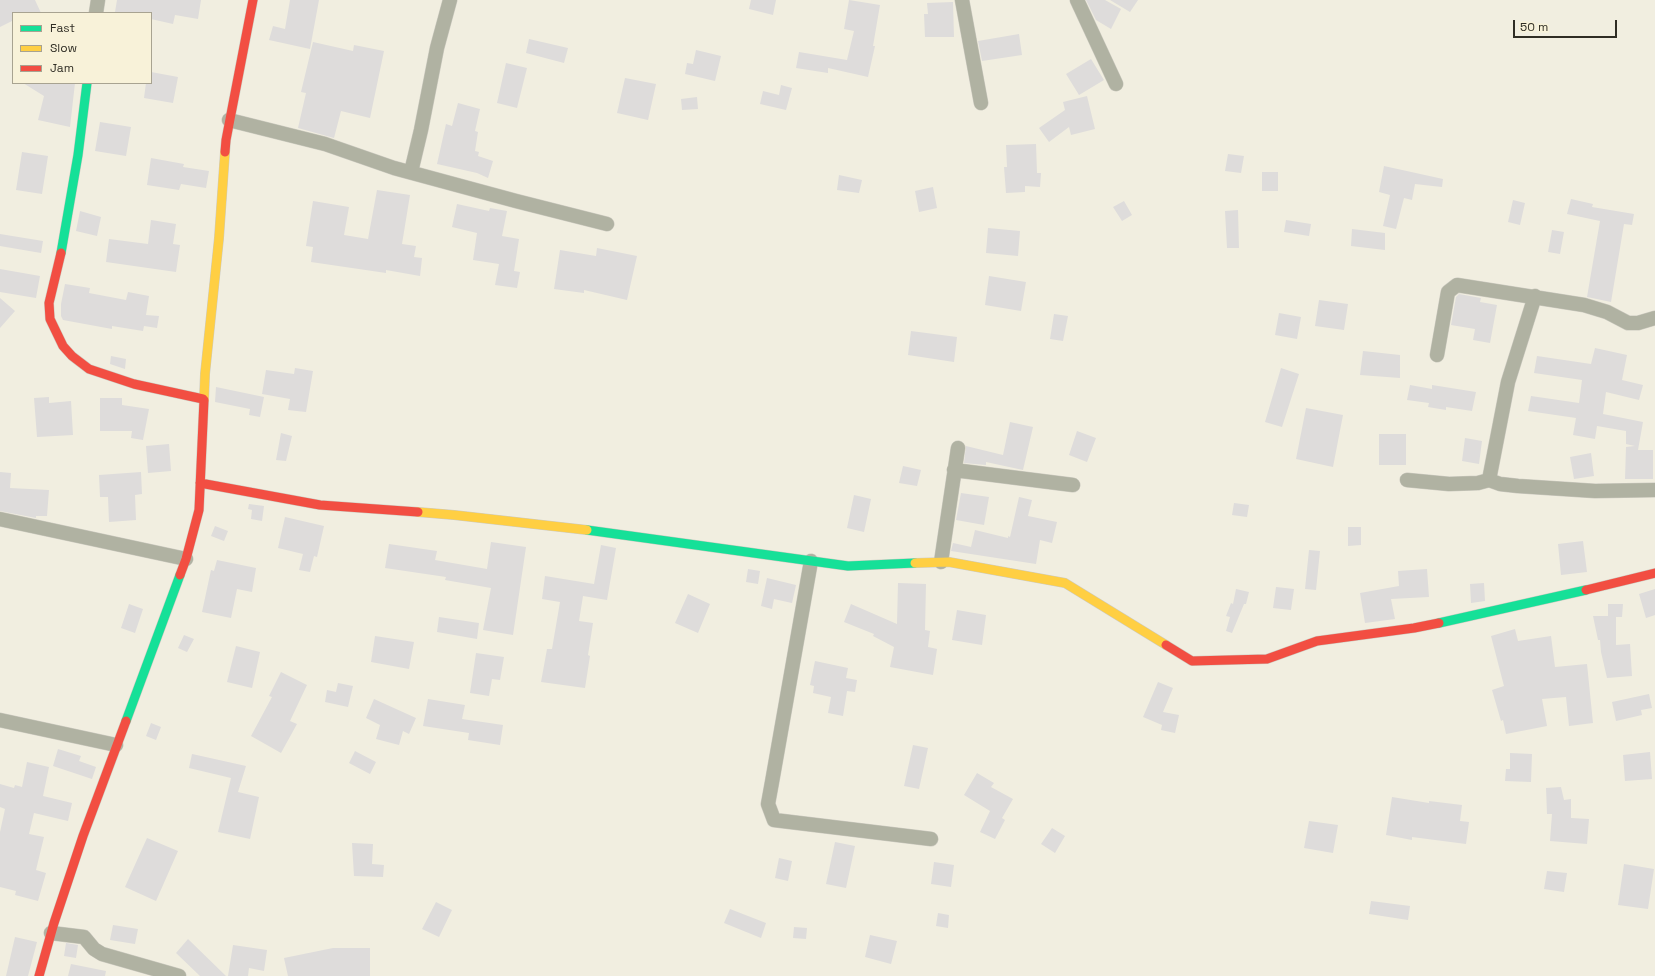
<!DOCTYPE html>
<html>
<head>
<meta charset="utf-8">
<style>
  body { margin:0 }
  #map { position:relative; width:1655px; height:976px; overflow:hidden; background:#f1eee0; font-family:"Space Grotesk",sans-serif }
  canvas { display:block }
  .legend { position:absolute; left:12px; top:12px; width:140px; height:72px; box-sizing:border-box; background:#f8f2d9; border:1px solid #a8a391; margin:0; padding:5px 7px; list-style:none; font-size:12px; color:#2f2d24 }
  .legend li { display:flex; align-items:center; gap:8px; height:20px }
  .legend b { width:20px; border:1px solid #a8a391 }
  .scale { position:absolute; left:1513px; top:20px; width:104px; height:18px; box-sizing:border-box; border:2px solid #2f2d24; border-top:0; padding-left:5px; font-size:12px; line-height:14px; white-space:nowrap; color:#2f2d24; -webkit-text-stroke:3px #f8f2d9; paint-order:stroke }
</style>
</head>
<body>
<div id="map">
<canvas width="1655" height="976"></canvas>
<ul class="legend">
<li><b style="height:5px;background:#16e098"></b>Fast</li>
<li><b style="height:5px;background:#ffcf43"></b>Slow</li>
<li><b style="height:5px;background:#f24e42"></b>Jam</li>
</ul>
<div class="scale">50 m</div>
</div>
<script>
const g = document.querySelector('canvas').getContext('2d');
g.lineJoin = 'round';
function fill(path, color) {
  g.fillStyle = color;
  g.fill(path, 'evenodd');
}
function shape(rows) {
  const path = new Path2D();
  for (const r of rows) {
    path.moveTo(r[0], r[1]);
    for (let i = 2; i < r.length; i += 2) path.lineTo(r[i], r[i + 1]);
  }
  return path;
}
function strokePath(path, color, width, dash) {
  g.strokeStyle = color;
  g.lineWidth = width;
  g.lineCap = dash ? 'butt' : 'round';
  g.setLineDash(dash || []);
  g.stroke(path);
}
fill(shape([
  [0,0,35,0,41,13,13,13,12,21,0,27],
  [117,0,201,0,198,19,175,15,173,24,151,19,151,13,115,12],
  [290,0,319,0,310,49,269,40,273,26,285,29],
  [751,0,776,0,773,15,749,9],
  [849,0,880,5,873,46,875,46,868,77,828,68,828,73,796,68,799,52,847,60,854,31,844,29],
  [1086,0,1105,0,1121,9,1111,29,1096,20],
  [1110,0,1138,0,1130,12],
  [953,2,954,37,925,37,924,14,928,14,927,3],
  [1019,34,1022,55,982,61,978,41],
  [529,39,568,48,564,63,526,53],
  [313,42,353,51,354,45,384,51,370,118,341,111,334,138,298,128,306,93,301,92],
  [696,50,721,56,715,81,685,74,687,63,693,64],
  [1091,59,1104,80,1079,95,1066,74],
  [506,63,527,68,517,108,497,103],
  [151,72,178,77,173,103,144,98,146,83,151,83],
  [625,78,656,84,648,120,617,113],
  [23,83,75,83,70,127,38,120,44,96],
  [781,85,792,88,786,110,760,104,763,91,779,95],
  [1087,96,1095,129,1071,135,1069,127,1049,142,1039,128,1065,110,1063,102],
  [697,97,698,109,682,110,681,99],
  [458,103,480,109,475,131,478,132,475,151,479,152,478,156,493,161,488,178,477,173,437,164,446,124,452,126],
  [100,122,131,127,126,156,95,151],
  [1036,144,1037,173,1041,173,1040,187,1025,186,1025,192,1006,193,1004,167,1007,167,1006,145],
  [22,152,48,156,42,194,16,190],
  [1228,154,1244,156,1241,173,1225,171],
  [151,158,184,164,183,167,209,171,206,188,181,184,179,190,147,185],
  [1384,166,1443,179,1442,187,1415,184,1412,200,1404,198,1396,229,1383,226,1390,195,1379,192],
  [1262,172,1278,172,1278,191,1262,191],
  [839,175,862,180,859,193,837,190],
  [933,187,937,208,919,212,915,191],
  [377,190,410,195,402,244,416,246,414,257,422,258,420,276,386,270,386,273,311,262,313,247,306,246,313,201,349,207,344,235,368,239],
  [1571,199,1593,204,1592,207,1634,214,1632,225,1624,224,1611,302,1587,297,1600,221,1567,214],
  [1513,200,1525,203,1520,225,1508,222],
  [1124,201,1132,215,1122,221,1113,207],
  [457,204,489,211,490,208,507,211,502,236,519,239,514,271,520,272,517,288,495,285,499,264,473,260,477,233,452,227],
  [1238,210,1239,248,1227,248,1225,211],
  [80,211,101,217,97,236,76,231],
  [151,220,176,224,173,244,180,245,176,272,106,262,109,239,148,244],
  [1286,220,1311,224,1309,236,1284,232],
  [988,228,1020,231,1018,256,986,253],
  [1352,229,1385,233,1385,250,1351,246],
  [1552,230,1564,232,1560,254,1548,252],
  [0,234,43,241,41,253,0,246],
  [597,248,637,256,627,300,584,290,584,293,554,289,560,250,596,256],
  [0,269,40,276,36,298,0,292],
  [989,276,1026,282,1021,311,985,305],
  [65,284,90,288,89,293,126,300,128,292,149,296,146,315,159,316,157,328,144,326,143,331,112,326,112,329,63,320,61,316,61,304],
  [1459,294,1481,298,1480,302,1497,305,1490,343,1473,340,1475,329,1451,325,1456,297],
  [0,298,15,311,0,328],
  [1319,300,1348,304,1344,330,1315,326],
  [1279,313,1301,317,1297,339,1275,335],
  [1054,314,1068,316,1063,341,1050,339],
  [911,331,957,337,954,362,908,355],
  [1595,348,1627,355,1622,380,1643,385,1639,400,1606,392,1603,414,1643,422,1638,450,1653,450,1653,479,1625,479,1626,447,1635,446,1626,444,1626,431,1597,426,1595,439,1573,435,1576,418,1528,411,1531,396,1579,403,1582,380,1534,373,1537,356,1591,364],
  [1363,351,1400,355,1400,378,1360,375],
  [111,356,126,359,125,369,110,364],
  [295,368,313,371,306,412,288,410,290,399,262,394,266,370,294,374],
  [1281,368,1299,374,1282,427,1265,422],
  [1410,385,1432,389,1432,385,1476,392,1472,411,1446,407,1446,410,1428,407,1429,403,1407,400],
  [216,387,264,397,260,417,249,415,250,409,215,402],
  [49,397,49,403,71,401,73,435,37,437,34,398],
  [100,398,122,398,122,405,149,409,143,440,131,438,132,431,100,431],
  [1306,408,1343,415,1333,467,1296,459],
  [1010,422,1033,427,1023,470,986,462,986,465,964,463,966,446,1003,455],
  [1077,431,1096,438,1087,462,1069,455],
  [281,433,292,436,286,461,276,460],
  [1379,434,1406,434,1406,465,1379,465],
  [1465,438,1482,441,1479,464,1462,461],
  [169,444,171,471,148,473,146,446],
  [1591,453,1594,476,1574,479,1570,457],
  [903,466,921,470,917,486,899,483],
  [0,472,11,473,10,488,49,490,47,516,36,516,36,518,0,511],
  [141,472,142,494,135,495,136,520,109,522,108,497,100,497,99,475],
  [961,493,989,497,984,525,956,520],
  [854,495,871,499,864,532,847,528],
  [1019,497,1032,500,1028,516,1057,522,1052,543,1040,540,1036,564,951,551,953,543,971,547,975,530,1008,538,1008,536,1010,537],
  [1234,503,1249,505,1247,517,1232,515],
  [249,504,264,506,262,521,251,519,252,510,248,509],
  [285,517,324,526,317,557,314,556,310,572,299,570,303,554,278,548],
  [215,526,228,531,224,541,211,536],
  [1348,527,1361,527,1361,545,1348,546],
  [1583,541,1587,572,1561,575,1558,544],
  [491,542,526,547,513,635,483,630,491,588,445,580,446,577,385,568,389,544,437,551,435,560,487,569],
  [601,545,616,548,607,600,583,596,579,621,593,623,588,655,590,656,585,688,541,682,547,649,552,649,560,602,542,599,545,576,594,584],
  [1309,550,1320,551,1316,590,1305,589],
  [217,560,256,568,252,592,237,589,231,618,202,612,211,570,214,571],
  [748,569,760,571,758,584,746,582],
  [1427,569,1429,597,1391,599,1395,619,1365,623,1360,593,1399,586,1398,571],
  [767,578,796,585,792,603,774,599,772,609,761,606],
  [898,583,926,584,925,630,930,631,928,647,937,649,933,675,890,667,894,647,873,636,874,634,844,622,851,604,897,624],
  [1484,583,1485,601,1471,603,1470,584],
  [1276,587,1294,589,1291,610,1273,608],
  [1236,589,1249,592,1246,604,1244,604,1232,633,1226,631,1230,617,1226,616,1231,603,1233,604],
  [1655,589,1655,615,1646,618,1639,594],
  [688,594,710,604,698,633,675,623],
  [129,604,143,609,135,633,121,628],
  [1608,604,1623,604,1622,617,1616,617,1616,645,1630,644,1632,676,1607,678,1601,652,1600,640,1598,640,1593,616,1608,616],
  [957,610,986,615,982,645,952,640],
  [439,617,479,623,477,639,437,632],
  [1515,629,1518,641,1551,636,1555,667,1587,664,1593,723,1569,726,1566,697,1542,699,1547,726,1506,734,1503,720,1501,721,1492,690,1504,686,1491,636],
  [184,635,194,639,187,652,178,648],
  [375,636,414,642,409,669,371,662],
  [236,646,260,652,252,688,227,682],
  [476,653,504,657,500,680,492,679,489,696,470,693],
  [815,661,848,668,846,678,857,680,855,692,847,691,843,716,828,713,831,697,813,693,814,686,810,685],
  [281,672,307,685,290,721,297,724,281,753,251,736,272,697,269,696],
  [1158,682,1173,688,1163,712,1179,715,1175,733,1161,730,1162,725,1143,717],
  [338,683,353,686,348,707,325,702,327,690,336,692],
  [1649,694,1652,708,1641,710,1642,715,1616,721,1612,702],
  [374,699,416,718,409,734,403,731,399,745,376,739,380,725,366,718],
  [428,699,465,705,462,719,503,725,500,745,468,740,469,733,423,726],
  [151,723,161,727,156,740,146,736],
  [913,745,928,748,919,789,904,786],
  [58,749,81,756,79,761,96,767,92,779,53,766],
  [355,751,376,762,370,774,349,763],
  [1650,752,1652,779,1625,781,1623,755],
  [1510,753,1532,754,1531,782,1505,781,1506,769,1510,769],
  [192,754,246,766,238,792,259,797,250,839,218,832,231,778,189,768],
  [27,762,49,767,43,796,72,803,68,821,34,813,29,834,44,837,36,870,46,873,38,901,15,895,16,891,0,887,0,832,5,809,0,807,0,784,14,788,15,785,22,787],
  [977,773,994,783,991,787,1013,799,1002,818,1005,820,995,839,980,832,990,811,964,795],
  [1561,787,1564,800,1571,799,1571,818,1589,819,1587,844,1550,841,1552,814,1547,814,1546,788],
  [1392,797,1429,803,1429,801,1462,805,1460,821,1469,822,1466,844,1412,837,1412,840,1386,835],
  [1309,821,1338,825,1333,853,1304,848],
  [1052,828,1065,836,1055,853,1041,844],
  [147,838,178,851,156,901,125,887],
  [835,842,855,846,846,888,826,884],
  [352,843,373,844,372,864,384,865,383,877,354,876],
  [779,858,792,861,788,881,775,878],
  [934,862,954,865,951,887,931,884],
  [1624,864,1654,869,1648,909,1618,905],
  [1547,871,1567,873,1564,892,1544,889],
  [1371,901,1410,906,1408,920,1369,914],
  [436,902,452,910,439,937,422,929],
  [730,909,766,923,761,938,724,923],
  [938,913,949,915,948,928,936,926],
  [113,925,138,929,135,944,110,940],
  [794,927,807,928,806,939,793,938],
  [870,935,897,941,891,964,865,957],
  [15,937,37,942,28,976,6,976],
  [188,939,226,976,200,976,176,953],
  [66,943,78,945,76,958,64,956],
  [233,945,267,950,264,971,249,968,248,976,228,976],
  [333,948,370,948,370,976,288,976,284,958],
  [71,964,106,971,105,976,68,976]
]), '#dedcdb');
const street = shape([
  [962,0,981,103],
  [1077,0,1116,84],
  [96,13,98,0],
  [229,120,325,144,394,168,516,201,607,224],
  [411,172,421,130,437,48,450,0],
  [1437,355,1448,292,1457,285,1584,305,1607,312,1628,323,1638,323,1655,318],
  [954,470,1073,485],
  [1407,480,1449,484,1478,483,1489,480,1500,484,1518,486,1595,491,1655,490],
  [1489,480,1508,382,1535,296],
  [0,519,186,559],
  [811,561,772,782,768,804,774,820,931,839],
  [941,562,958,448],
  [0,720,116,745],
  [51,933,84,937,94,949,102,954,179,976]
]);
const fast = shape([
  [61,253,78,155,87,83],
  [587,530,848,566,915,563],
  [1439,623,1586,590],
  [126,721,180,575]
]);
const slow = shape([
  [204,400,205,374,219,238,225,152],
  [418,512,454,515,587,530],
  [915,563,949,562,1065,583,1166,645]
]);
const jam = shape([
  [225,152,226,140,253,0],
  [61,253,49,303,50,319,63,346,72,356,89,369,134,384,203,399],
  [200,483,320,505,418,512],
  [180,575,186,559,199,510,204,400],
  [1586,590,1655,573],
  [1166,645,1192,661,1267,659,1317,641,1414,628,1439,623],
  [39,976,54,923,83,836,126,721]
]);
strokePath(street, '#cccac0', 15);
strokePath(fast, '#cccac0', 10);
strokePath(slow, '#cccac0', 10);
strokePath(jam, '#cccac0', 10);
strokePath(street, '#b0b2a2', 14);
strokePath(fast, '#16e098', 9);
strokePath(slow, '#ffcf43', 9);
strokePath(jam, '#f24e42', 9);
</script>
</body>
</html>
